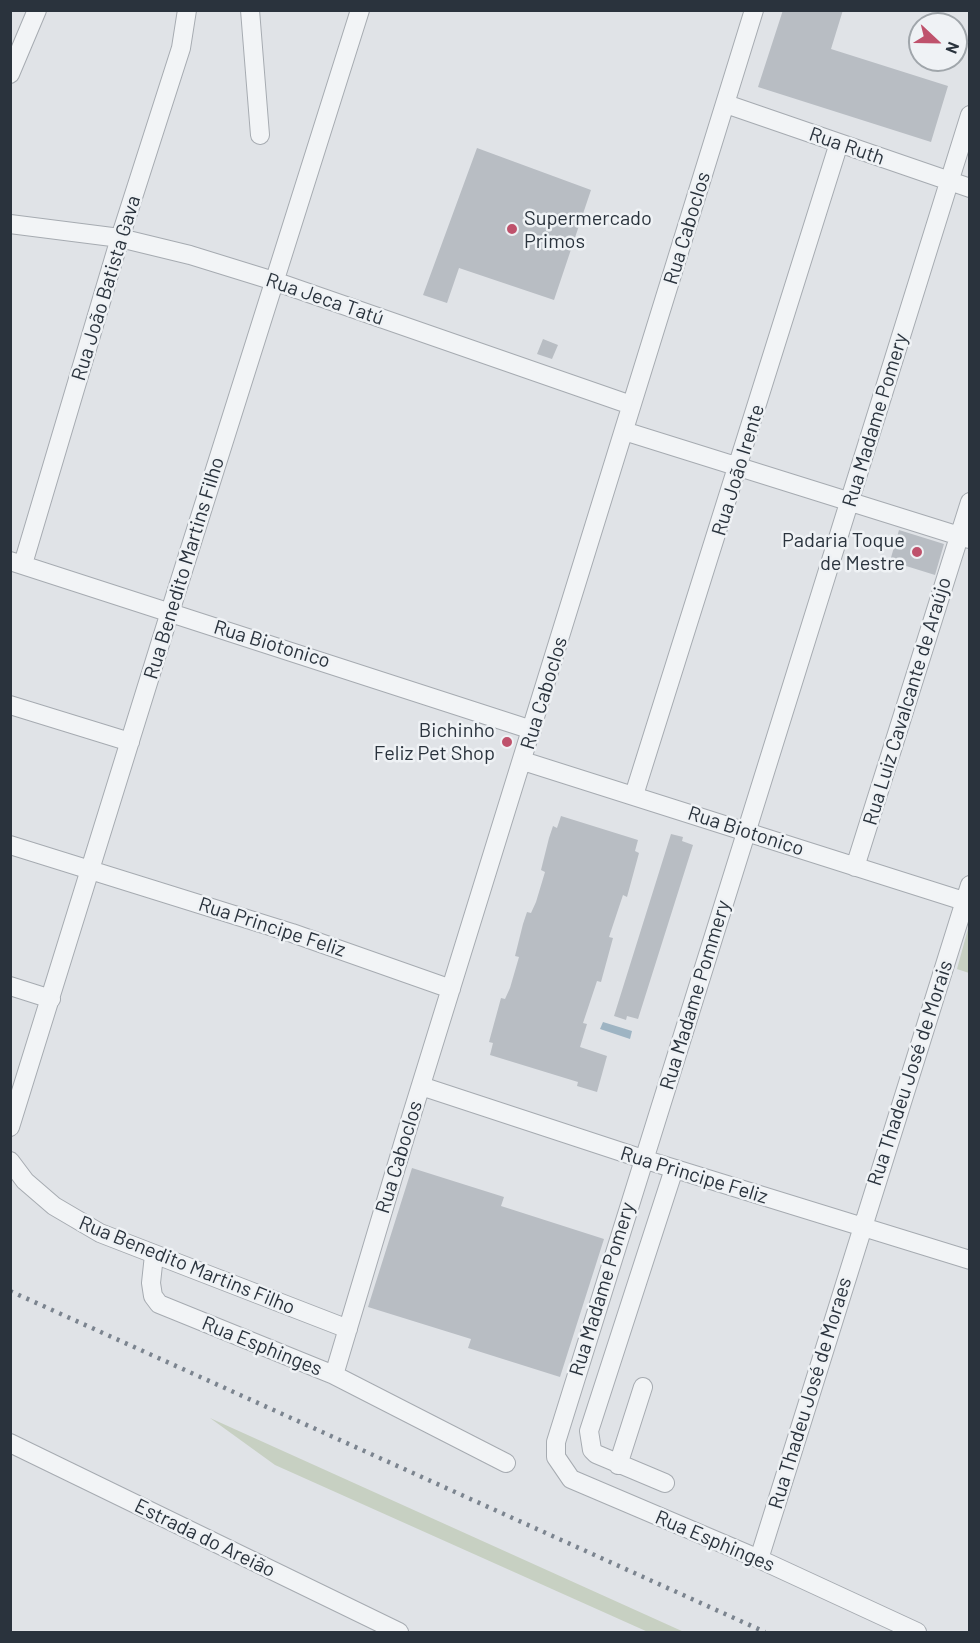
<!DOCTYPE html>
<html>
<head>
<meta charset="utf-8">
<style>
  body { margin:0 }
  #map { position:relative; width:980px; height:1643px; overflow:hidden; background:#e0e3e7; font-family:Barlow,sans-serif }
  canvas { display:block }
  .frame { position:absolute; inset:0; border:12px solid #2a333d; pointer-events:none }
  .north { position:absolute; left:908px; top:12px; width:60px; height:60px; box-sizing:border-box; background:#eff2f5; border:2px solid #a0a6ab; border-radius:50%; rotate:112deg; font-size:16px; font-weight:700; line-height:24px; text-align:center; color:#2a333d }
  .north::after { content:''; display:block; margin:auto; width:21px; height:27px; background:#bf526c; clip-path:polygon(50% 0,100% 100%,50% 72%,0 100%) }
</style>
</head>
<body>
<div id="map">
<canvas width="980" height="1643"></canvas>
<div class="frame"></div>
<div class="north">N</div>
</div>
<script>
const g = document.querySelector('canvas').getContext('2d');
g.lineJoin = 'round';
function fill(path, color) {
  g.fillStyle = color;
  g.fill(path, 'evenodd');
}
function shape(rows) {
  const path = new Path2D();
  for (const r of rows) {
    path.moveTo(r[0], r[1]);
    for (let i = 2; i < r.length; i += 2) path.lineTo(r[i], r[i + 1]);
  }
  return path;
}
function strokePath(path, color, width, dash) {
  g.strokeStyle = color;
  g.lineWidth = width;
  g.lineCap = dash ? 'butt' : 'round';
  g.setLineDash(dash || []);
  g.stroke(path);
}
function drawText(font, color, halo, rows, align = 'center') {
  g.font = font + ' Barlow,sans-serif';
  g.lineWidth = 5;
  g.setLineDash([]);
  g.textBaseline = 'middle';
  g.strokeStyle = halo;
  g.fillStyle = color;
  for (const [text, x, y, turn = 0] of rows) {
    g.save();
    g.translate(x, y);
    g.rotate((+turn || 0) * Math.PI / 180);
    g.textAlign = isNaN(turn) ? turn : align;
    if (halo) g.strokeText(text, 0, 0);
    g.fillText(text, 0, 0);
    g.restore();
  }
}
fill(shape([
  [969,925,970,973,969,973,957,969],
  [210,1418,684,1632,648,1632,275,1465]
]), '#c7d0c2');
fill(shape([
  [603,1022,632,1031,630,1039,600,1029]
]), '#9eb4c3');
fill(shape([
  [783,10,843,10,831,49,948,86,931,142,758,87],
  [477,148,591,190,554,300,459,268,447,303,423,295],
  [543,339,558,345,552,359,537,354],
  [899,530,944,544,935,575,890,561],
  [561,816,638,840,635,851,639,853,627,897,623,895,609,937,613,938,601,982,597,981,583,1023,587,1024,580,1047,607,1056,597,1092,577,1086,578,1082,490,1055,493,1043,489,1042,501,998,505,999,510,988,519,957,515,956,523,924,527,912,531,913,536,902,545,872,541,870,549,838,553,826,557,828],
  [671,834,683,837,682,841,693,845,638,1019,627,1016,626,1020,614,1016],
  [412,1168,504,1197,501,1206,604,1239,560,1377,468,1348,471,1339,368,1307]
]), '#b8bdc3');
const minor = shape([
  [250,10,260,135],
  [10,74,37,10],
  [726,104,970,188],
  [10,224,120,238,190,255,274,281,631,405],
  [624,431,969,539],
  [10,561,532,730],
  [23,564,120,238,181,48,187,10],
  [10,705,130,742],
  [523,761,970,903],
  [634,795,839,143],
  [10,845,292,933,451,989],
  [855,867,970,502],
  [10,986,51,999],
  [421,1086,643,1159,970,1260],
  [10,1127,170,612,360,10],
  [10,1161,25,1181,54,1206,100,1233,348,1329],
  [154,1255,151,1283,153,1296,159,1304,334,1375,506,1463],
  [334,1375,412,1114,754,10],
  [10,1443,399,1632],
  [618,1465,643,1387],
  [665,1483,596,1454,592,1450,589,1431,674,1169],
  [759,1559,970,885],
  [917,1632,759,1559,571,1479,556,1457,556,1442,970,115]
]);
strokePath(minor, '#a6abb1', 20);
strokePath(minor, '#f2f4f6', 18);
strokePath(shape([
  [10,1291,765,1632]
]), '#7b848f', 4.5, [3, 6]);
for (const [x, y, r, color] of [
  [512,229,6,"#bf526c"],
  [917,552,6,"#bf526c"],
  [507,742,6,"#bf526c"]
]) {
  const dot = new Path2D();
  dot.arc(x, y, r, 0, 2 * Math.PI);
  g.fillStyle = color;
  g.fill(dot);
  strokePath(dot, '#eff2f5', 2);
}
drawText('20px', '#2a333d', '#eff2f5', [
  ["Rua Ruth",847,146,19],
  ["Rua Caboclos",687,228,-73],
  ["Rua João Batista Gava",106,288,-73],
  ["Rua Jeca Tatú",325,299,19],
  ["Rua Madame Pomery",875,420,-73],
  ["Rua João Irente",738,470,-73],
  ["Rua Benedito Martins Filho",184,568,-73],
  ["Rua Biotonico",272,644,17],
  ["Rua Caboclos",544,693,-73],
  ["Rua Luiz Cavalcante de Araújo",907,701,-73],
  ["Rua Biotonico",746,831,18],
  ["Rua Principe Feliz",272,927,18],
  ["Rua Madame Pommery",695,995,-73],
  ["Rua Thadeu José de Morais",910,1073,-72],
  ["Rua Caboclos",399,1157,-73],
  ["Rua Principe Feliz",694,1175,17],
  ["Rua Benedito Martins Filho",187,1265,22],
  ["Rua Madame Pomery",602,1289,-73],
  ["Rua Esphinges",262,1346,22],
  ["Rua Thadeu José de Moraes",810,1393,-73],
  ["Estrada do Areião",205,1538,26],
  ["Rua Esphinges",715,1541,23]
]);
drawText('20px', '#2a333d', '#eff2f5', [
  ["Supermercado",524,218,"left"],
  ["Primos",524,241,"left"],
  ["Padaria Toque",905,540],
  ["de Mestre",905,563],
  ["Bichinho",495,730],
  ["Feliz Pet Shop",495,753]
], 'right');
</script>
</body>
</html>
